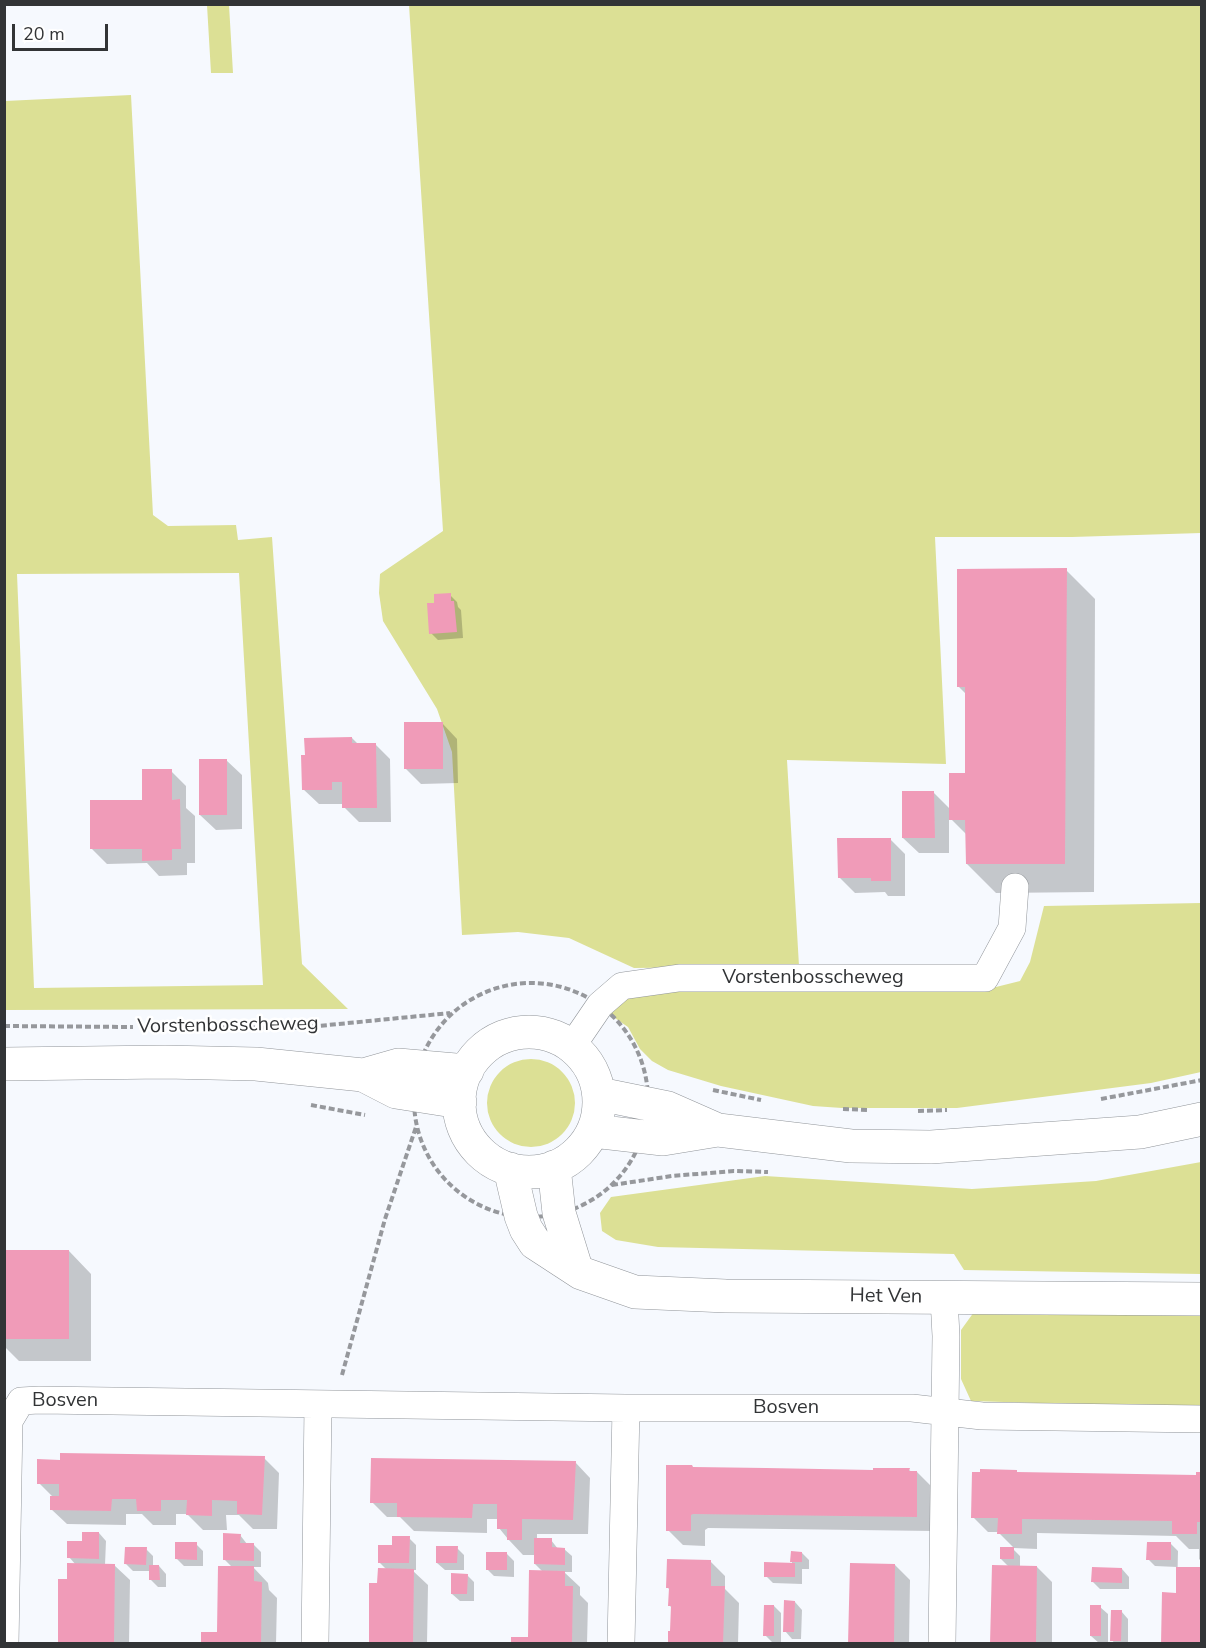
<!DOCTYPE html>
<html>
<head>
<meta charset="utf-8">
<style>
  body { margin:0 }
  #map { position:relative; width:1206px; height:1648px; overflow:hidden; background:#f6f9fe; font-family:"Nunito Sans",sans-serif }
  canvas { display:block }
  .frame { position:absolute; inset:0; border:6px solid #323436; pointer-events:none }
  .scale { position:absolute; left:12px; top:24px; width:96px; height:27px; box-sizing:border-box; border:3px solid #323436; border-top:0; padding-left:8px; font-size:18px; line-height:21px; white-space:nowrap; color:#323436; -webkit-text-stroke:4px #fff; paint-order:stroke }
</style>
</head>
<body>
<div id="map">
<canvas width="1206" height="1648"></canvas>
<div class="frame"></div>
<div class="scale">20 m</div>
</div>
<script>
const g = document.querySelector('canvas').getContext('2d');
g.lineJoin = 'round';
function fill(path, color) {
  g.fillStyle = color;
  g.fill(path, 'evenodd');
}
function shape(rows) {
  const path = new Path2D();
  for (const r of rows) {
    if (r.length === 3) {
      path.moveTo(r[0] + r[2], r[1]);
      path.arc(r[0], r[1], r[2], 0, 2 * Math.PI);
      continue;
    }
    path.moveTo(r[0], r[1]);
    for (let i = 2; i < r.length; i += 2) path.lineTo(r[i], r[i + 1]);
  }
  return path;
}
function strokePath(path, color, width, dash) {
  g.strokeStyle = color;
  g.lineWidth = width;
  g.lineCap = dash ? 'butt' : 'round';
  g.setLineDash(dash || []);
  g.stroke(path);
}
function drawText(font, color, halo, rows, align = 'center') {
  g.font = font + ' "Nunito Sans",sans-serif';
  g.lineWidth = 5;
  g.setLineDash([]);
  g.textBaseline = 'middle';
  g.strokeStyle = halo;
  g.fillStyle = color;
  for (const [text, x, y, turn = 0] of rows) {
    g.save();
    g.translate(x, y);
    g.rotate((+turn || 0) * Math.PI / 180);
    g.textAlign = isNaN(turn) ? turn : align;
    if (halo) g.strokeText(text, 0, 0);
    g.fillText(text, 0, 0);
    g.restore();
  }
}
fill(shape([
  [207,5,229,5,233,73,211,73],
  [409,5,1201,5,1201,533,1072,537,935,537,946,764,787,760,799,966,634,968,569,938,518,932,462,935,452,752,437,709,383,621,379,593,380,574,443,531],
  [131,95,153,515,168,526,236,525,238,540,272,537,302,964,348,1009,5,1010,5,101],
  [239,573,263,985,34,988,17,574],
  [1201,903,1201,1072,1151,1083,957,1108,842,1108,813,1106,721,1086,668,1070,652,1061,640,1049,628,1027,609,1014,621,996,648,986,996,987,1020,981,1030,962,1044,906],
  [531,1103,44],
  [1201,1162,1201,1274,964,1270,954,1254,658,1247,616,1240,602,1231,600,1213,611,1197,765,1176,972,1189,1096,1181],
  [974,1312,1201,1314,1201,1408,971,1401,961,1379,961,1330]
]), '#dce095');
fill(shape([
  [1066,570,1095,599,1094,892,996,893,967,864,967,835,949,817,949,853,919,853,903,838,934,793,951,810,967,775,966,694,959,687],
  [450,595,457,602,458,607,461,610,463,638,438,640,431,633,436,604],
  [442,723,457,739,458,783,421,784,405,768],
  [352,738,358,744,375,744,390,759,391,822,359,822,344,807,343,804,319,804,303,789],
  [226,760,242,775,242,829,216,830,200,815],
  [171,771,186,786,186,808,195,816,195,863,187,863,187,875,159,876,147,863,107,864,92,849,143,801],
  [890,839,905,854,905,896,888,896,885,892,855,893,839,877],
  [4,1251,69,1251,91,1274,91,1361,19,1361,4,1346],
  [264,1458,279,1473,277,1529,253,1529,239,1515,226,1515,227,1530,203,1530,187,1514,176,1514,176,1525,153,1525,142,1514,126,1514,126,1525,67,1524,51,1509,52,1496,39,1483],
  [575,1462,590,1478,588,1534,537,1534,537,1539,551,1540,558,1549,564,1549,572,1556,572,1572,564,1572,580,1587,580,1595,588,1603,587,1644,512,1644,529,1638,543,1572,535,1564,535,1555,523,1555,508,1539,499,1528,499,1519,487,1519,487,1533,414,1531,400,1517,387,1517,372,1502],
  [693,1469,874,1471,909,1470,912,1472,917,1472,932,1487,932,1531,708,1528,705,1530,705,1546,683,1545,668,1530],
  [1018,1473,1197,1476,1202,1474,1202,1562,1199,1559,1199,1549,1189,1549,1176,1536,1037,1533,1037,1549,1014,1548,998,1532,988,1532,973,1517],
  [99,1533,106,1541,105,1565,114,1565,130,1580,129,1644,59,1644,68,1580,76,1565,69,1557,83,1542],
  [240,1535,247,1544,254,1545,261,1552,261,1567,253,1567,268,1583,269,1590,277,1598,276,1644,203,1644,219,1634,233,1568,224,1559],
  [409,1538,416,1545,416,1570,412,1570,428,1585,427,1644,370,1644,379,1585,387,1570,379,1562,393,1547],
  [196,1544,203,1551,203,1566,184,1566,177,1559],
  [1171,1544,1178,1551,1177,1594,1177,1567,1155,1566,1148,1559],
  [457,1548,464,1555,464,1570,445,1570,437,1563],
  [146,1549,153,1556,153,1566,159,1566,166,1574,166,1587,158,1587,150,1579,150,1571,133,1571,126,1564],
  [1013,1549,1020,1556,1020,1567,1037,1567,1052,1582,1052,1644,992,1644,1009,1567,1001,1559],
  [792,1553,802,1553,809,1560,809,1569,802,1569,802,1584,773,1583,766,1576,792,1565],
  [507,1554,514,1561,514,1577,494,1576,487,1569],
  [710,1561,725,1576,725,1589,739,1603,738,1644,669,1644,672,1633,672,1608,670,1606,670,1590,668,1588],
  [895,1565,910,1580,909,1644,850,1644],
  [1122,1569,1129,1577,1129,1589,1100,1589,1093,1582],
  [467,1575,474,1582,474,1601,460,1601,452,1594],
  [795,1602,802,1610,801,1639,792,1639,785,1631],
  [774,1606,781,1613,781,1642,772,1642,765,1635],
  [1100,1607,1108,1614,1108,1643,1099,1643,1091,1636],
  [1121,1611,1128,1619,1128,1644,1115,1644,1112,1640]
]), '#0003');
fill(shape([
  [1067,568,1065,864,966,864,965,820,949,820,949,773,965,773,965,687,957,687,957,569],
  [451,593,451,601,454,601,457,632,429,634,427,603,434,603,434,594],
  [404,722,443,722,443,769,404,769],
  [352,737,352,743,376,743,377,808,342,808,342,782,332,782,332,790,302,790,301,755,305,755,304,738],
  [199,759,227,759,227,815,199,815],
  [142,769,172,769,172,800,180,799,181,849,172,849,172,860,142,861,142,849,90,849,90,800,142,800],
  [902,791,934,791,935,838,902,838],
  [837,838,891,838,891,881,871,881,871,878,838,878],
  [4,1250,69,1250,69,1339,4,1339],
  [60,1453,265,1456,262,1515,237,1514,237,1501,212,1500,212,1516,186,1515,187,1500,161,1500,161,1511,137,1511,136,1499,112,1499,111,1511,50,1510,50,1496,59,1496,59,1484,37,1484,37,1459,60,1460],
  [371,1458,576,1461,573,1520,522,1519,522,1540,507,1540,507,1529,497,1529,497,1504,473,1504,472,1518,397,1517,397,1503,370,1503],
  [666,1465,692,1465,693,1467,766,1468,873,1470,873,1468,910,1468,909,1471,917,1471,917,1517,693,1514,691,1515,691,1531,666,1531],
  [980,1469,1017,1470,1017,1472,1196,1475,1196,1472,1202,1472,1202,1522,1197,1522,1197,1534,1172,1534,1172,1521,1022,1519,1022,1534,997,1534,998,1518,971,1518,972,1472,980,1472],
  [82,1532,99,1532,99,1559,67,1558,67,1541,82,1541],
  [223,1533,241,1534,240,1543,254,1543,254,1561,223,1560],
  [392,1536,410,1536,409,1563,378,1563,378,1545,392,1545],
  [534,1538,552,1538,552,1547,565,1548,565,1565,534,1564],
  [175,1542,197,1542,197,1560,175,1559],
  [1147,1542,1171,1542,1171,1560,1146,1560],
  [436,1546,458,1546,457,1563,436,1563],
  [125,1547,147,1547,146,1565,124,1564],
  [1000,1547,1014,1547,1014,1559,1000,1559],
  [791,1551,802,1552,802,1562,790,1562],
  [486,1552,507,1552,507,1570,486,1570],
  [667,1559,711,1560,711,1586,725,1586,723,1644,668,1644,668,1631,670,1631,671,1606,668,1606,669,1588,666,1588],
  [764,1562,795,1563,795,1577,764,1577],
  [67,1563,115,1564,114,1644,58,1644,58,1579,67,1579],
  [850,1563,895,1564,894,1644,848,1644],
  [149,1565,159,1565,160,1580,149,1580],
  [992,1565,1037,1566,1036,1644,990,1644],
  [218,1566,254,1566,254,1581,262,1582,261,1644,201,1644,201,1632,217,1632],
  [1092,1567,1122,1568,1122,1583,1091,1582],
  [1176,1567,1202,1567,1202,1644,1161,1644,1162,1592,1176,1593],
  [378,1568,414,1569,413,1644,369,1644,369,1583,377,1583],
  [529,1570,565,1571,565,1586,573,1586,572,1644,511,1644,511,1637,528,1637],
  [451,1573,468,1574,467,1594,451,1594],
  [784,1600,795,1601,794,1632,783,1632],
  [764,1605,774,1605,774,1636,763,1636],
  [1090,1605,1101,1605,1101,1636,1090,1636],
  [1111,1610,1122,1610,1121,1641,1110,1641]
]), '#f09bb8');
const street = shape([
  [572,1046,600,1005,622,986,679,978,985,978,1012,928,1015,887],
  [5,1644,9,1421,21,1401,39,1400,626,1408,912,1408,982,1416,1202,1419],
  [315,1644,318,1405],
  [621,1644,626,1408],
  [942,1644,946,1336,944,1298]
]);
const secondary = shape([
  [529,1102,70],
  [4,1064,165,1062,256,1064,363,1075,396,1092,460,1102],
  [363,1075,398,1065,467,1071],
  [599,1094,668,1108,718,1130],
  [593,1131,663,1139,718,1130,851,1146,931,1147,1140,1132,1202,1119],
  [554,1167,559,1213,576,1268],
  [510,1169,521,1216,526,1229,535,1243,581,1273,635,1292,726,1296,1202,1299]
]);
strokePath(street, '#91959a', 28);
strokePath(secondary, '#91959a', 34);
strokePath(shape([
  [531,1100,117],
  [4,1026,133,1027],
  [204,1027,298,1028,450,1013],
  [713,1090,761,1100],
  [1101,1099,1202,1080],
  [311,1105,365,1115],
  [843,1109,869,1110],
  [918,1111,947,1110],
  [612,1185,672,1176,734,1171,768,1172],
  [342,1375,385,1219,416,1127]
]), '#96989c', 4, [6, 3]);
strokePath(street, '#fff', 27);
strokePath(secondary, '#fff', 33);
drawText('20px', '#323436', '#fff', [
  ["Vorstenbosscheweg",813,978],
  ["Vorstenbosscheweg",228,1026,-1],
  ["Het Ven",886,1297,1],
  ["Bosven",65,1401],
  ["Bosven",786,1408]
]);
</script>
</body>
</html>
